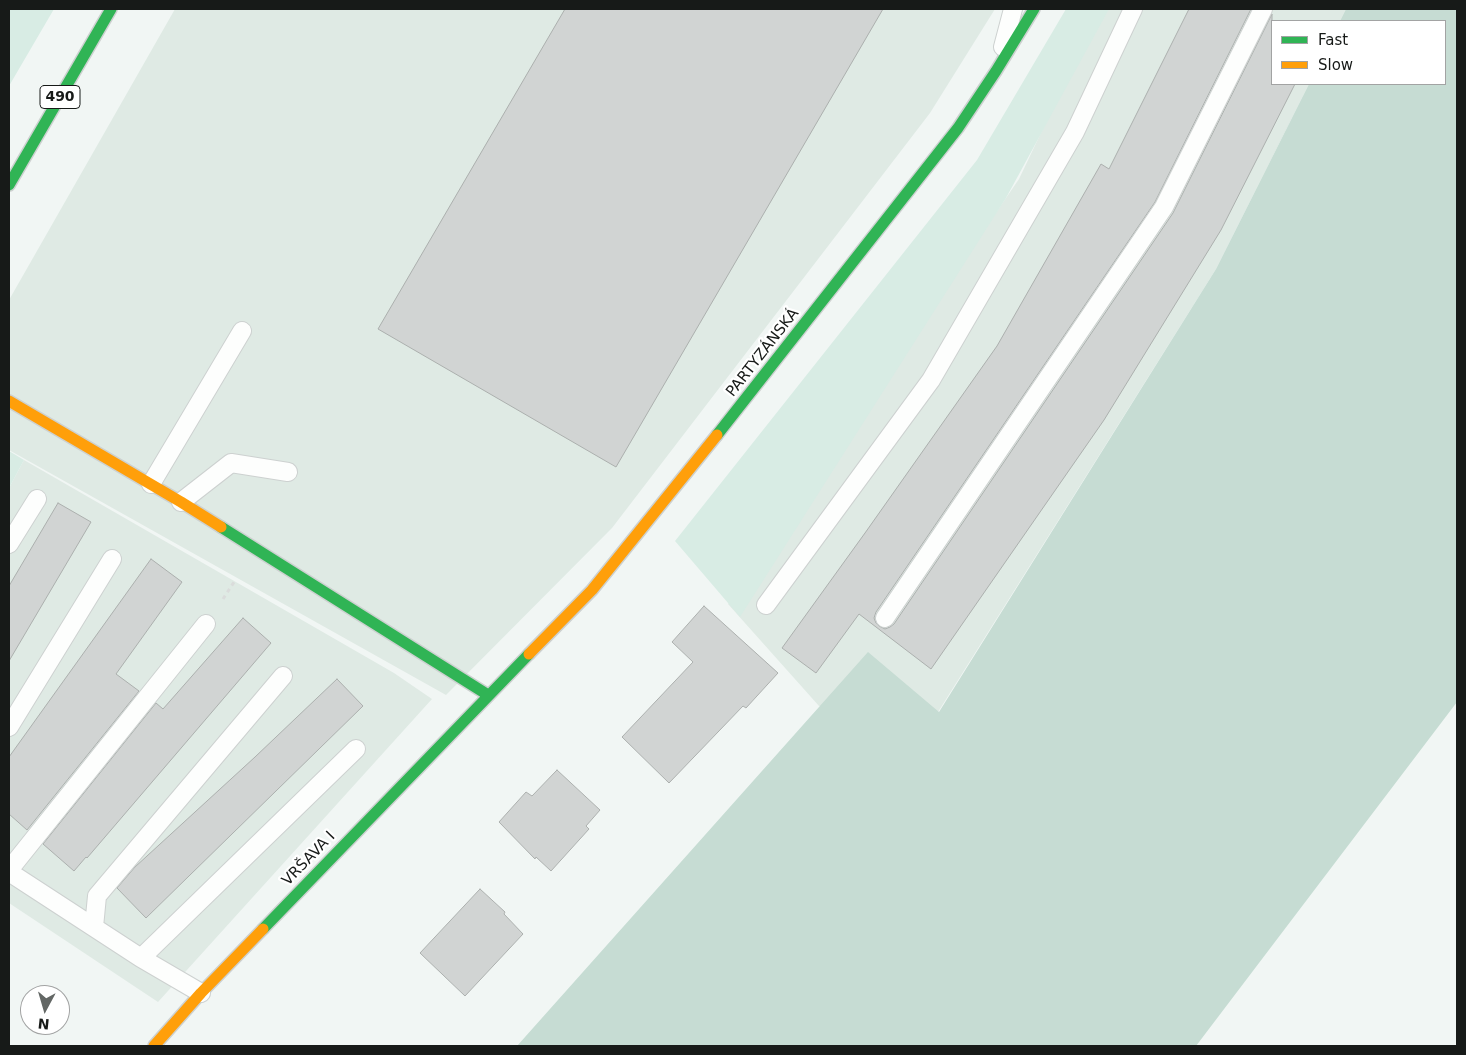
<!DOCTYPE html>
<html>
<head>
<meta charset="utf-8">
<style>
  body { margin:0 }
  #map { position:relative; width:1466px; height:1055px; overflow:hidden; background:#f1f6f4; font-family:"DejaVu Sans",sans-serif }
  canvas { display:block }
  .frame { position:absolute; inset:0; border:10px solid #171a18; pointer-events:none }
  .legend { position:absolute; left:1271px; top:20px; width:175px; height:65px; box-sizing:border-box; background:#fff; border:1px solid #a2a3a3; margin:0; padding:6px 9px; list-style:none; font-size:15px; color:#171a18 }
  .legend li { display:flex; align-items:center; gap:10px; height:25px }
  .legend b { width:25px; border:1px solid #a2a3a3 }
  .north { position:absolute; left:20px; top:985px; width:50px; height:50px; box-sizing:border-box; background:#fff; border:1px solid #a2a3a3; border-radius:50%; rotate:186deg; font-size:14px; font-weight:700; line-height:20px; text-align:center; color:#171a18 }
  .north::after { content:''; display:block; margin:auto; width:18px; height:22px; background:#636765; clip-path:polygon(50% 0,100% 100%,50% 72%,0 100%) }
</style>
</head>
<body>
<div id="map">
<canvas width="1466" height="1055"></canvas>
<div class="frame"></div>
<ul class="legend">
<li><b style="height:6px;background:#30b455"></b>Fast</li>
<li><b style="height:6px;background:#ff9f0a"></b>Slow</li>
</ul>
<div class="north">N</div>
</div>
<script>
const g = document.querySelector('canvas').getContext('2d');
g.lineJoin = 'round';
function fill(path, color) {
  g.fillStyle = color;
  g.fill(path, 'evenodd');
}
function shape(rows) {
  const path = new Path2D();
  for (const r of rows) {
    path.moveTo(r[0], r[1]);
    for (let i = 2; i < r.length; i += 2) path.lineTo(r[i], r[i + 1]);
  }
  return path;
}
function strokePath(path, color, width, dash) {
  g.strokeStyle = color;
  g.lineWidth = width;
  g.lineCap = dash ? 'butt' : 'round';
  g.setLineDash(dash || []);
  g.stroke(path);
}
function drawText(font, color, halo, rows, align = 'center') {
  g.font = font + ' "DejaVu Sans",sans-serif';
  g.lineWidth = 4.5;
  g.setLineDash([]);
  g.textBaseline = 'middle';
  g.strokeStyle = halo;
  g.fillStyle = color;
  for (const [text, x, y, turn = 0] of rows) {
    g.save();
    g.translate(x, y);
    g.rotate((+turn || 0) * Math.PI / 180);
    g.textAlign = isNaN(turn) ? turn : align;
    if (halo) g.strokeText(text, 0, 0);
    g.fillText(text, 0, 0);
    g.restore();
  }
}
fill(shape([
  [175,9,995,9,930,113,612,528,446,695,9,450,9,300],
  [1100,9,1346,9,1340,21,1272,21,1272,84,1309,84,1216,269,938,712,819,706,728,604,1019,179],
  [24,460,394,673,432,699,158,1002,9,903,9,488]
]), '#dfeae4');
fill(shape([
  [9,9,54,9,9,86],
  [1066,9,1109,9,1006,198,740,617,675,541,977,160],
  [9,451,24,460,9,488]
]), '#d8ece4');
fill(shape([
  [1346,9,1457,9,1457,702,1196,1046,517,1046,868,652,939,712,1216,269,1309,84,1445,84,1445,21,1340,21]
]), '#c6dcd3');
const building = shape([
  [565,9,883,9,616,467,378,329,565,9],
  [1189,9,1251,9,1155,202,876,612,874,618,876,623,879,626,885,629,890,627,894,624,1173,213,1272,14,1272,84,1295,84,1221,230,1104,420,931,669,859,614,816,673,782,648,865,533,997,346,1101,164,1109,169,1189,9],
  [58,503,91,522,9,661,9,586,58,503],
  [151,559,182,582,116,674,139,691,27,830,9,814,9,757,151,559],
  [704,606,778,673,746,708,743,706,669,783,622,737,693,662,672,642,704,606],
  [243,618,271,643,87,858,86,857,74,871,43,844,156,703,163,709,243,618],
  [337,679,363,706,146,918,117,888,135,867,255,757,337,679],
  [557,770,600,810,586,826,589,829,551,871,536,857,535,859,499,822,526,792,532,796,557,770],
  [480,889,505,912,504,914,523,934,465,996,420,953,480,889]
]);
fill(building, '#d1d4d3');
strokePath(building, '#acb0ae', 1);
const lane = shape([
  [1003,47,1013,9],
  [151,484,242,331],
  [181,502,231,463,288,472],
  [9,544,37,499],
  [766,605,931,380,1075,132,1133,9],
  [885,618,1164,207,1263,9],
  [9,727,112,559],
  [9,870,206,624],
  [9,872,141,958,201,993],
  [94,927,97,896,283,676],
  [141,958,356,749]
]);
const fast = shape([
  [9,185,111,9],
  [717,435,958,128,996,71,1034,9],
  [221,527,488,695],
  [263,929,529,654]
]);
const slow = shape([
  [9,401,181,502,221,527],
  [529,654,592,590,717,435],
  [154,1046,201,993,263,929]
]);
strokePath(lane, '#cdd1d0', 20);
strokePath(fast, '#cdd1d0', 14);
strokePath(slow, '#cdd1d0', 14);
strokePath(shape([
  [223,599,236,579]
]), '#dadcdb', 3, [4, 4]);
strokePath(lane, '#fdfefd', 18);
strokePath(fast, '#30b455', 11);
strokePath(slow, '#ff9f0a', 11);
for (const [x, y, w] of [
  [60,97,40]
]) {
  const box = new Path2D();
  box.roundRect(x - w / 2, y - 11.5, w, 23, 4);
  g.fillStyle = '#fff';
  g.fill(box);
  strokePath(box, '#171a18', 1);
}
drawText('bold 14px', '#171a18', null, [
  ["490",60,97]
]);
drawText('15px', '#171a18', '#fff', [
  ["PARTYZÁNSKÁ",763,353,-52],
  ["VRŠAVA I",309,859,-46]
]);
</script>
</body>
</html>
